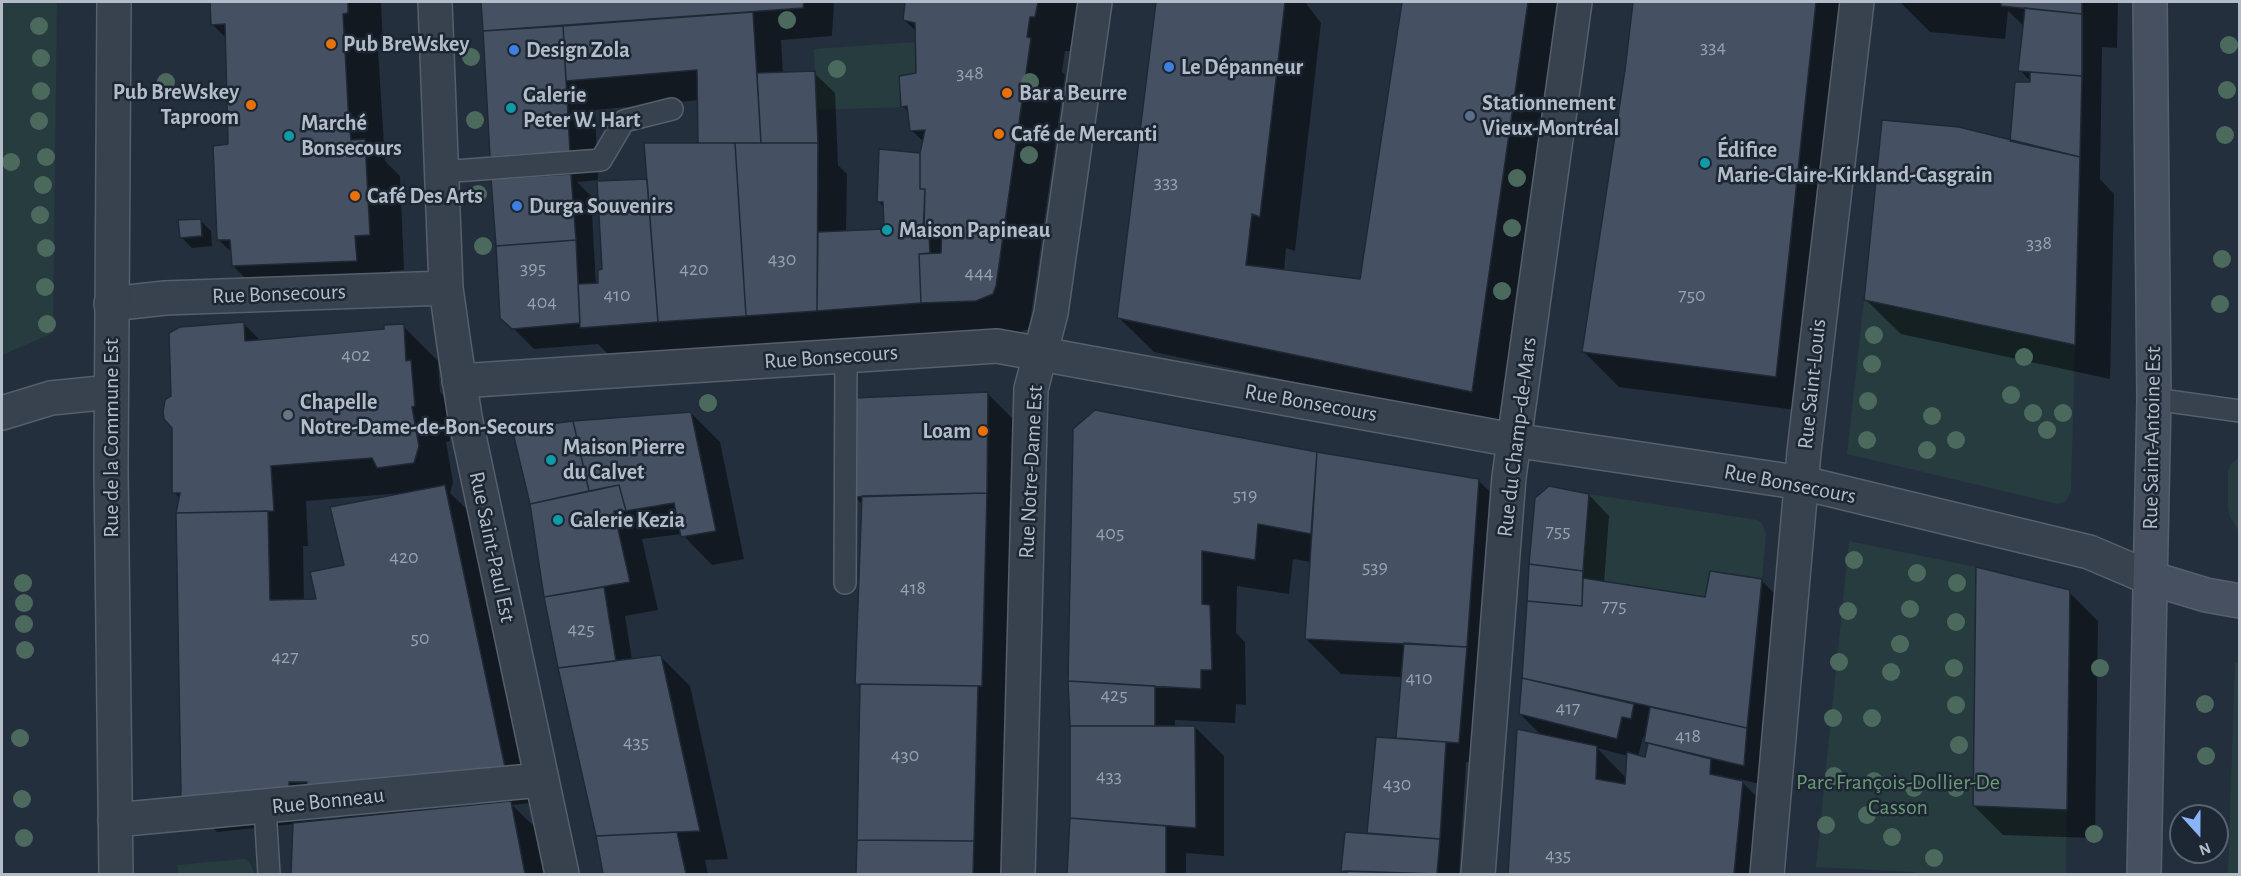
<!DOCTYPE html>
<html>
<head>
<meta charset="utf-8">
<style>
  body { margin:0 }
  #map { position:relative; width:2241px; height:876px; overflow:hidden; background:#242f3e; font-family:"Alegreya Sans",sans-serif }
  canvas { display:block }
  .frame { position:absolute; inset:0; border:3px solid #b4bcc9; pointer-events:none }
  .north { position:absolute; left:2169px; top:804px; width:60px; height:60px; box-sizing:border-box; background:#1d2633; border:2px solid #59626f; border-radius:50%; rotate:159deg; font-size:16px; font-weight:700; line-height:24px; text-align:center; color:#b4bcc9 }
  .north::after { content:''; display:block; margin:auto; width:21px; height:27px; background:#8ab4f8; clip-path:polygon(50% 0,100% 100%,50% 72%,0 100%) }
</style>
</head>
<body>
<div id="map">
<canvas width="2241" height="876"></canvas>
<div class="frame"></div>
<div class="north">N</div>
</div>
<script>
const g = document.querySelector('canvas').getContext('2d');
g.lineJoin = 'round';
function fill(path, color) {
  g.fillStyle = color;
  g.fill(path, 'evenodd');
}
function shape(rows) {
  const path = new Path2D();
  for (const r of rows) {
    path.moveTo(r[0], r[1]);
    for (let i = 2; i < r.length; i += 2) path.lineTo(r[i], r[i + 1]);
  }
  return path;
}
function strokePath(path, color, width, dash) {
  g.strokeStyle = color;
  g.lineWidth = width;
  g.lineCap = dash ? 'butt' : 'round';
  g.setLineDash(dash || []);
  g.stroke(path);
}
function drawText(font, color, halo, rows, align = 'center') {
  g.font = font + ' "Alegreya Sans",sans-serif';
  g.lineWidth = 5;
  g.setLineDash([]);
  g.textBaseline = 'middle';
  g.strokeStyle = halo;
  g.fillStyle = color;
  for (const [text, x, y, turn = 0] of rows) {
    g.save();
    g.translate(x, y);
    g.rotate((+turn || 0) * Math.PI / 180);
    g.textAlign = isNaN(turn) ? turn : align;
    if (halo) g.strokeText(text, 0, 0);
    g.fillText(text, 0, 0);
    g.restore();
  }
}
fill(shape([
  [2,2,57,2,53,333,2,355],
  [915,42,916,73,899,76,901,107,816,110,814,49],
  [1864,300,2075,345,2071,491,2066,501,2058,504,1847,454],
  [2239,457,2239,532,2230,517,2228,508,2228,471,2231,464],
  [1589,494,1757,520,1762,523,1766,534,1762,579,1710,572,1705,597,1583,578],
  [1849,541,1976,567,1973,806,2067,810,2066,874,1915,874,1915,872,1816,867],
  [2235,662,2240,663,2240,874,2228,874],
  [244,859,249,861,255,874,178,874,178,865]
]), '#263c3f');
fill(shape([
  [211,2,381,2,383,48,378,49,385,161,400,176,404,270,390,271,392,295,268,301,233,266,232,253,218,239,229,145,227,39,212,24],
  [482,2,834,2,832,36,781,40,783,74,814,73,835,93,838,165,847,174,846,232,885,230,885,208,878,201,921,154,924,142,911,130,909,112,903,106,917,75,917,32,904,20,906,2,1078,2,1070,51,1065,51,1062,72,1065,75,1030,322,1028,329,1012,335,862,353,848,339,610,356,598,344,534,349,502,317,514,179,491,157],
  [699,100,700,145,648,180,604,270,600,284,596,285,591,196,577,182,598,180,595,110],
  [1158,2,1305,2,1321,23,1295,251,1286,248,1284,271,1361,281,1403,2,1568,2,1507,427,1154,352,1118,317],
  [1634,2,1855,2,1811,412,1619,387,1584,352,1627,70],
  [1900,2,2118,2,2117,48,2102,47,2100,179,2114,194,2110,379,1901,334,1865,299,2012,142,2033,84,2020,70,2025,27,2008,11,2005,39,1930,32],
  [201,221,211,231,212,246,192,248,181,237],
  [244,324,261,341,385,330,403,326,438,361,440,392,445,397,450,441,446,442,453,482,450,493,480,522,540,802,512,805,539,831,548,874,292,874,294,824,217,832,182,797,181,499,174,492],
  [402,493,402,495,317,600,304,601,303,546,308,546,306,501],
  [324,817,341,817,343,820,324,822],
  [987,393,1016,422,1002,874,858,874,862,688,857,684,863,505,854,496],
  [691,413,720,442,744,559,712,565,682,534,642,539,658,610,625,616,632,660,661,657,690,686,728,859,705,860,708,874,604,874,546,597,532,503],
  [1074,430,1317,454,1478,480,1513,515,1479,763,1466,762,1459,874,1347,874,1343,870,1368,835,1377,739,1397,740,1402,677,1341,674,1306,639,1311,562,1293,559,1289,594,1237,586,1236,633,1245,642,1246,705,1236,704,1235,723,1175,720,1175,727,1195,727,1224,756,1224,856,1186,853,1186,874,1070,874],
  [1589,495,1609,516,1604,582,1706,599,1761,580,1796,615,1764,785,1739,779,1777,817,1772,874,1510,874,1519,730,1542,736,1520,714,1523,678],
  [1643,737,1646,737,1645,742,1649,745,1647,759,1638,757],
  [1597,748,1628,756,1627,779],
  [2069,592,2098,621,2095,838,2003,835,1974,806]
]), '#0007');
const building = shape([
  [210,2,348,2,348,13,343,14,349,123,351,140,365,139,370,235,355,236,357,261,232,266,230,240,217,240,213,146,228,144,225,24,211,25,210,2],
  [481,2,804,2,803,8,483,31,481,2],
  [905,2,1038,2,1035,17,1030,17,1027,37,1031,38,996,286,993,294,976,301,921,303,919,254,941,253,942,227,924,229,925,189,920,189,920,153,925,130,910,131,907,106,901,107,899,76,916,73,915,23,903,20,905,2],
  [1156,2,1285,2,1260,217,1252,214,1246,265,1360,279,1402,2,1528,2,1472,392,1117,318,1156,2],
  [1633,2,1816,2,1776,377,1582,352,1625,70,1633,2],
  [2001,2,2082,2,2082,14,2001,6,2001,2],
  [2025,8,2082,14,2082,76,2018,71,2025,8],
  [753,12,761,143,698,143,697,70,566,81,563,26,753,12],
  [563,26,570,152,490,157,483,31,563,26],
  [815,71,818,143,761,143,757,73,815,71],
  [2030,72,2082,76,2080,157,2010,141,2015,82,2030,82,2030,72],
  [1882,120,1959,127,2080,157,2075,345,1864,300,1882,120],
  [644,143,735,143,746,316,658,322,644,143],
  [735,143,818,143,817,311,746,316,735,143],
  [879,149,920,153,920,189,925,189,923,235,929,235,930,253,919,254,921,303,817,311,818,232,884,229,883,202,877,202,879,149],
  [571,174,576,240,496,246,491,179,571,174],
  [647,179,658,322,580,328,578,284,598,283,598,270,602,269,597,181,647,179],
  [201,219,202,236,180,238,178,220,201,219],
  [576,240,580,323,512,329,500,318,496,246,576,240],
  [244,322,245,341,384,329,384,325,404,324,406,361,411,360,415,406,412,407,419,446,414,463,377,468,372,458,271,466,274,511,176,513,180,493,172,493,172,428,164,419,163,412,165,400,171,396,169,333,180,327,244,322],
  [988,392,987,493,852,497,854,398,988,392],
  [1095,410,1317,452,1311,534,1258,524,1255,560,1202,551,1202,604,1210,605,1212,670,1201,670,1201,689,1068,681,1073,429,1095,410],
  [691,412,716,531,681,537,674,503,626,511,619,485,589,491,573,421,691,412],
  [573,421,589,491,530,504,512,429,573,421],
  [1317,452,1479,479,1467,647,1305,639,1317,452],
  [445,485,505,767,307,785,307,782,289,782,289,787,181,797,176,513,268,511,270,600,316,599,310,572,344,565,330,507,445,485],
  [619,485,626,511,614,511,630,582,544,597,530,504,619,485],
  [1549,486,1589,494,1583,571,1529,564,1535,498,1549,486],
  [987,493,982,686,855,684,862,496,987,493],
  [1529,564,1583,571,1582,606,1527,601,1529,564],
  [1976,567,2070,590,2067,810,1973,806,1976,567],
  [1710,571,1762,579,1747,728,1522,678,1527,601,1582,606,1583,578,1705,597,1710,571],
  [604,587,616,661,558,668,544,597,604,587],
  [1404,643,1467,647,1459,743,1396,738,1404,643],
  [661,655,700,831,596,836,558,668,661,655],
  [1522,678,1634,704,1631,719,1622,717,1617,739,1519,714,1522,678],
  [1068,681,1155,686,1155,726,1070,726,1068,681],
  [860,684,978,686,974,841,857,840,860,684],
  [1650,707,1747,728,1744,766,1644,742,1650,707],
  [1070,726,1195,726,1196,828,1070,818,1070,726],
  [1517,729,1597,746,1596,779,1625,784,1627,752,1645,757,1648,743,1711,759,1710,774,1743,781,1734,874,1508,874,1517,729],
  [1376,737,1446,742,1440,839,1367,833,1376,737],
  [511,801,525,874,291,874,293,823,511,801],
  [1070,818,1166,826,1166,874,1067,874,1070,818],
  [677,832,686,874,603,874,596,836,677,832],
  [1345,832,1440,839,1437,874,1341,871,1345,832],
  [857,840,974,841,973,874,856,874,857,840],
  [1347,871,1437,874,1347,874,1347,871]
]);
fill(building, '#455162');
strokePath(building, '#1f2835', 1.5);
const service = shape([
  [441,172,601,160,624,121,672,109],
  [2154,399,2240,411],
  [845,583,846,356],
  [265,808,269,874]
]);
const minor = shape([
  [435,2,446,288,454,345,465,417,562,874],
  [111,304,165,298,446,288],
  [459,381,997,346,1513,440,1803,483,2089,552,2150,578],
  [2,413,51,398,111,392],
  [115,820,541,780],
  [1478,874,1509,477,1575,2],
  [1767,874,1804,452,1857,2]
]);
const tertiary = shape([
  [114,2,111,469,116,874],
  [1018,874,1031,389,1051,313,1095,2]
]);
const secondary = shape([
  [2150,578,2206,595,2240,601],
  [2144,874,2154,399,2150,2]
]);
strokePath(service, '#565f6c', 24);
strokePath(minor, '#565f6c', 36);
strokePath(tertiary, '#565f6c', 36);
strokePath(secondary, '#565f6c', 36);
strokePath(service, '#38414e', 21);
strokePath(minor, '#38414e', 33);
strokePath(tertiary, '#38414e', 33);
strokePath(secondary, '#465061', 33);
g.fillStyle = '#4b6a5d';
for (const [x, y] of [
  [787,20],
  [39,26],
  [2229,45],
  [471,57],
  [41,58],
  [837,69],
  [166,82],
  [1030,82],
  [2227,90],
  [41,91],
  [475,120],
  [39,121],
  [2225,135],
  [1029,155],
  [46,157],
  [11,162],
  [1517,178],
  [43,185],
  [478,194],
  [40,215],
  [1512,228],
  [483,246],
  [46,248],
  [2222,259],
  [45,287],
  [1502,291],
  [2220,304],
  [47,324],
  [1874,335],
  [2024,357],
  [1872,364],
  [2011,395],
  [1868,401],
  [708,403],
  [2033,413],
  [2063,413],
  [1932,416],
  [2047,430],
  [1867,440],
  [1956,440],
  [1927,450],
  [1854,560],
  [1917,573],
  [23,583],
  [1957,583],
  [24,603],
  [1910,609],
  [1848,611],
  [1956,622],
  [24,624],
  [1900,644],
  [25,650],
  [1839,662],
  [1954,668],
  [2100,668],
  [1891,672],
  [2205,704],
  [1956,705],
  [1833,718],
  [1872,718],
  [20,738],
  [1959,745],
  [2206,756],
  [1834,776],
  [1874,781],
  [1914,788],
  [1956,788],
  [22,799],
  [1867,815],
  [1826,825],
  [2094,834],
  [1892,837],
  [24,838],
  [1934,858]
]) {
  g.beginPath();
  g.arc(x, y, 9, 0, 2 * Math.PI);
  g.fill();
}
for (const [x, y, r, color] of [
  [331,44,6,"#e8710a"],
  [514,50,6,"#3f7fe0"],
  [1169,67,6,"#3f7fe0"],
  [1007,93,6,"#e8710a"],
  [251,105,6,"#e8710a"],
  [511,108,6,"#0f9aa8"],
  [1470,116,6,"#5c6f8a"],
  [999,134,6,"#e8710a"],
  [289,136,6,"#0f9aa8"],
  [1705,163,6,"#0f9aa8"],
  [355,196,6,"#e8710a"],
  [517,206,6,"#3f7fe0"],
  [887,230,6,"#0f9aa8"],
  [288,415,6,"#6b7280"],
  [983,431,6,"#e8710a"],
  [551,460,6,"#0f9aa8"],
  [558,520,6,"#0f9aa8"]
]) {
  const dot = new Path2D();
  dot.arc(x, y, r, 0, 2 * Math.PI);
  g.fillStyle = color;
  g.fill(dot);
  strokePath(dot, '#1d2633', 2);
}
drawText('20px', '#98a1af', null, [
  ["334",1713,47],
  ["348",970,73],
  ["333",1166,182],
  ["338",2039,243],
  ["430",782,259],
  ["395",533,268],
  ["420",694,269],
  ["444",979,273],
  ["410",617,295],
  ["750",1692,295],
  ["404",542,302],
  ["402",356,355],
  ["519",1245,495],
  ["755",1558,531],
  ["405",1110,533],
  ["420",404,557],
  ["539",1375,567],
  ["418",913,588],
  ["775",1614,606],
  ["425",581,629],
  ["50",420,638],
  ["427",285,657],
  ["410",1419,678],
  ["425",1114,695],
  ["417",1568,708],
  ["418",1688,736],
  ["435",636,742],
  ["430",905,755],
  ["433",1109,776],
  ["430",1397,784],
  ["435",1558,855]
]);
drawText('bold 22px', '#b4bcc9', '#1d2633', [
  ["Pub BreWskey",343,44],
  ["Design Zola",526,50],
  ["Le Dépanneur",1181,67],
  ["Pub BreWskey",239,92,"right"],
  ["Taproom",239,117,"right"],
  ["Bar a Beurre",1019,93],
  ["Galerie",523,95],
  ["Peter W. Hart",523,120],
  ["Stationnement",1482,103],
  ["Vieux-Montréal",1482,128],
  ["Marché",301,123],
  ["Bonsecours",301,148],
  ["Café de Mercanti",1011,134],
  ["Édifice",1717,150],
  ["Marie-Claire-Kirkland-Casgrain",1717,175],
  ["Café Des Arts",367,196],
  ["Durga Souvenirs",529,206],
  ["Maison Papineau",899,230],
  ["Chapelle",300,402],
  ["Notre-Dame-de-Bon-Secours",300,427],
  ["Loam",971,431,"right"],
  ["Maison Pierre",563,447],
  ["du Calvet",563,472],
  ["Galerie Kezia",570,520]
], 'left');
drawText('22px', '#b4bcc9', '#1d2633', [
  ["Rue Bonsecours",279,294,-2],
  ["Rue Bonsecours",831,357,-4],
  ["Rue Saint-Louis",1812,384,-84],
  ["Rue Bonsecours",1311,403,10],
  ["Rue du Champ-de-Mars",1517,437,-83],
  ["Rue de la Commune Est",111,438,-90],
  ["Rue Saint-Antoine Est",2152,438,-89],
  ["Rue Notre-Dame Est",1031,472,-87],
  ["Rue Bonsecours",1790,484,11],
  ["Rue Saint-Paul Est",492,547,78],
  ["Rue Bonneau",328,801,-6]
]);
drawText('22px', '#6b9a76', '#1d2633', [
  ["Parc François-Dollier-De",1898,782],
  ["Casson",1898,807]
]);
</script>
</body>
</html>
